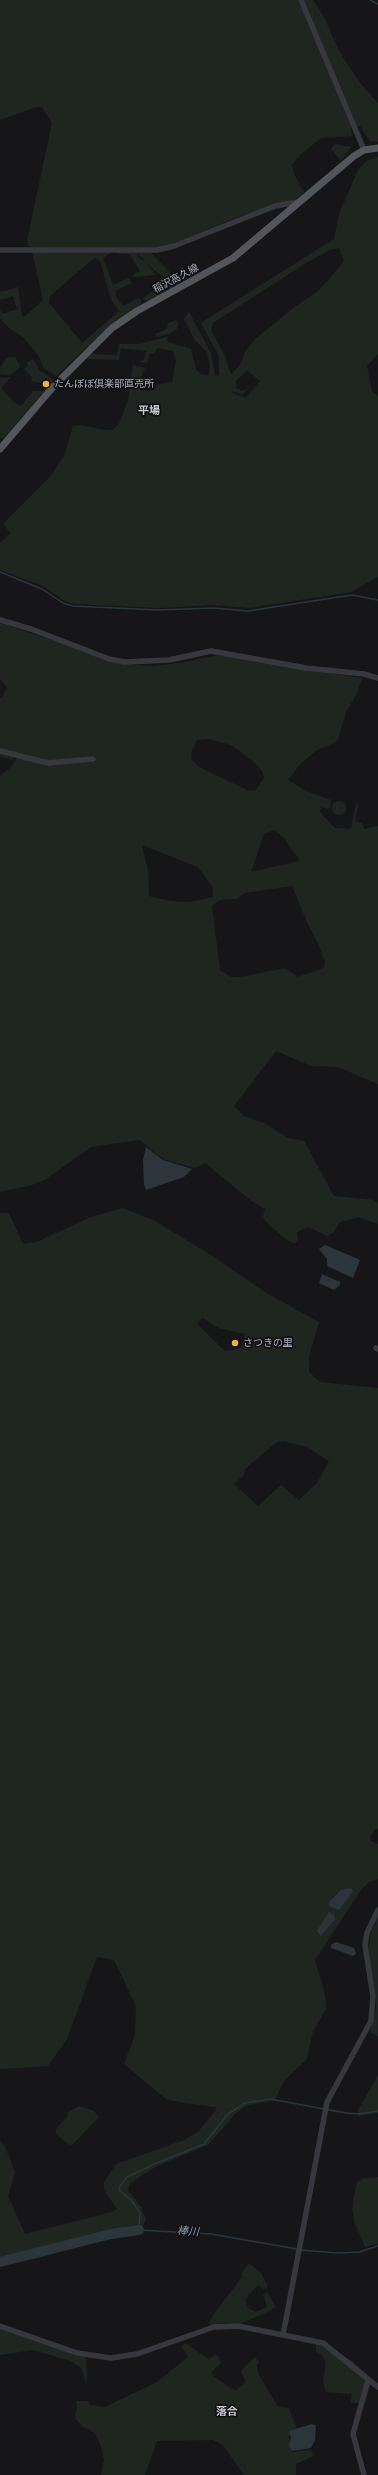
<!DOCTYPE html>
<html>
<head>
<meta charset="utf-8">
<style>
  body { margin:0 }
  canvas { display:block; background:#161618 }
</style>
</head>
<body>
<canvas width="378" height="2475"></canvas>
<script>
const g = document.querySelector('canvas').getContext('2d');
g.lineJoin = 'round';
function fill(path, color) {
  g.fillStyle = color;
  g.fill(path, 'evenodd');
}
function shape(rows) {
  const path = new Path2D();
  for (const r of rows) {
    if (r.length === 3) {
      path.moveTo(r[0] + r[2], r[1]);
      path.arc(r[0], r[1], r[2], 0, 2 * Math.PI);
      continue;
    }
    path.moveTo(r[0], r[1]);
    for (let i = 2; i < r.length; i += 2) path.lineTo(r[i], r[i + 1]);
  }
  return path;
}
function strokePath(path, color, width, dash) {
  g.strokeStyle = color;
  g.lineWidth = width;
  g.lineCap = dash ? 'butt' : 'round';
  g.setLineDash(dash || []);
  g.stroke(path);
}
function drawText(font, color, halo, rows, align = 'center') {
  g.font = font + ' "Archivo Narrow","Noto Sans JP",sans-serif';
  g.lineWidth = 3.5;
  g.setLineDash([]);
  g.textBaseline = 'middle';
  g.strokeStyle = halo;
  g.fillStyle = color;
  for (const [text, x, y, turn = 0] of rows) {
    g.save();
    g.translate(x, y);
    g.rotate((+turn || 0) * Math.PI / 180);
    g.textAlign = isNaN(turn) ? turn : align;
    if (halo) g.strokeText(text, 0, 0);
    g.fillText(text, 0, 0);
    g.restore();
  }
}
fill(shape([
  [0,0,313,0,324,17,340,53,361,84,378,103,378,142,370,141,360,126,351,128,352,136,321,138,301,154,292,165,294,174,304,192,298,198,235,218,164,247,32,247,28,245,27,240,52,123,42,107,36,107,0,120],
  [335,144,351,147,341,161,331,149],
  [378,157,378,354,367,366,372,391,378,396,378,577,351,592,249,608,213,605,159,608,74,604,63,600,43,586,0,570,0,543,10,534,4,523,49,478,64,456,73,426,81,425,104,430,113,430,119,424,128,400,133,365,145,368,138,386,140,390,149,391,155,390,156,385,172,382,176,361,173,351,157,348,154,354,150,353,147,363,138,362,144,360,146,351,121,348,119,360,86,359,91,354,117,355,119,344,140,344,167,337,168,342,191,349,196,370,201,374,209,375,210,364,206,351,194,339,184,319,189,312,211,353,215,376,219,375,219,356,202,325,202,322,334,239,339,214,358,170,366,161],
  [339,248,344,261,330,278,318,291,292,309,254,340,245,352,240,365,231,375,224,354,211,330,213,323,309,261,330,250],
  [247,370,260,381,246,398,231,393,232,391,241,394,245,392,253,383,245,390,241,391,236,388,236,381],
  [118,251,136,251,139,258,146,262,156,275,134,277,132,275,140,271,131,256,128,254,118,254],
  [32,252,111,253,103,258,113,285,129,278,132,283,115,291,117,298,123,306,139,298,141,302,140,305,114,322,56,376,44,368,38,355,23,337,10,329,0,318,0,310,3,314,17,309,13,296,0,300,0,292,18,287,22,316,24,317,43,300],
  [94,258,100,261,111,299,119,311,82,343,49,303,50,296],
  [137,253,151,253,167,269,178,283,177,285,148,301,143,299,151,292,164,288,161,275,157,273],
  [176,320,179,324,177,329,168,334,157,337,155,334,167,329,168,323],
  [15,357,20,366,15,372,9,375,0,374,0,368,6,358],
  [33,359,40,371,53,379,52,383,46,378,40,383,31,381,32,377,24,369,28,366,27,363],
  [11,377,1,388,14,402,21,406,33,391,44,391,3,439,0,438,0,378],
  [0,623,61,643,106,661,125,664,154,666,187,662,218,655,362,678,356,695,346,712,338,739,335,743,317,750,301,763,288,780,306,791,331,800,330,807,327,809,321,807,320,812,335,828,351,829,356,804,358,805,355,821,362,823,364,829,378,826,378,1084,338,1067,311,1066,276,1051,234,1106,244,1116,264,1123,288,1138,304,1141,334,1196,374,1200,378,1203,378,1224,359,1217,340,1222,334,1232,327,1236,308,1227,297,1232,298,1240,294,1244,284,1238,266,1222,263,1217,265,1209,250,1200,205,1163,195,1168,166,1160,156,1154,140,1140,91,1147,46,1179,32,1185,0,1192,0,776,12,766,18,756,15,755,12,760,0,756,0,698,2,698,7,687,0,679],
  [209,739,231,745,253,761,262,771,264,778,255,791,247,790,199,767,191,759,192,750,197,740],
  [274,830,283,837,300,861,251,872,264,834],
  [142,845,198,867,213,888,213,897,190,902,170,901,149,896,148,871],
  [292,886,307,922,317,941,325,962,324,968,298,977,285,968,240,977,231,977,220,970,212,906,220,900,237,899,244,893],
  [339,808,7],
  [123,1208,155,1221,211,1255,268,1294,319,1322,309,1356,309,1372,320,1382,378,1388,378,1829,375,1829,370,1838,371,1841,378,1844,378,1879,369,1882,361,1890,315,1960,325,1995,326,2009,313,2031,307,2059,285,2080,274,2101,248,2105,236,2113,208,2145,157,2166,130,2183,128,2190,141,2207,146,2220,139,2232,91,2242,35,2259,0,2263,0,2140,6,2149,15,2173,8,2196,25,2234,112,2212,117,2209,104,2190,104,2182,116,2164,184,2140,198,2132,216,2110,216,2107,183,2103,166,2099,124,2064,135,2035,136,2006,114,1960,97,1957,67,2039,48,2066,0,2069,0,1213,9,1213,23,1244,37,1242,91,1217],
  [202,1318,219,1328,245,1334,241,1348,225,1351,197,1324],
  [284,1441,307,1447,329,1461,317,1483,299,1500,281,1485,258,1506,234,1484,244,1475,245,1469,277,1442],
  [378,1917,378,2036,370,2032,376,2009,376,1997,368,1950,371,1933],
  [378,2075,378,2113,359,2116,358,2110],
  [79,2106,94,2111,99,2117,73,2144,69,2145,56,2134,56,2129,67,2117,68,2112],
  [378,2177,378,2244,365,2247,355,2223,352,2209,354,2197,357,2182,364,2178],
  [249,2263,261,2273,268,2287,263,2289,258,2285,252,2291,245,2300,248,2308,256,2312,267,2307,263,2294,267,2292,276,2307,268,2312,239,2324,225,2323,210,2326,209,2323,213,2315,242,2277,241,2274],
  [0,2329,83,2356,86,2358,87,2386,82,2369,71,2361,33,2350,0,2355],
  [186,2343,208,2359,216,2355,219,2357,221,2363,212,2371,212,2375,235,2391,246,2382,241,2371,255,2357,259,2362,257,2366,258,2373,278,2407,289,2408,296,2427,289,2437,292,2452,311,2450,313,2456,296,2464,296,2475,244,2475,223,2445,213,2440,157,2441,145,2475,101,2475,104,2460,101,2447,95,2433,83,2427,75,2418,77,2409,76,2401,88,2401,90,2405,105,2407,157,2382,188,2357,181,2346],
  [318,2344,353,2361,372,2380,365,2403,350,2403,352,2394,326,2392,323,2381,326,2362,321,2354,316,2352,316,2345]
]), '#1e261f');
fill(shape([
  [146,1147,163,1160,192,1169,184,1177,146,1190,144,1184,143,1160],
  [325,1245,360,1260,353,1278,327,1266,327,1259,319,1249],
  [322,1274,340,1282,340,1285,334,1290,319,1283],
  [351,1888,353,1891,339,1910,329,1906,329,1902,341,1890],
  [329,1912,334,1915,335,1919,321,1936,317,1931],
  [336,1942,354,1948,356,1954,353,1956,331,1948,331,1945],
  [312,2424,316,2425,315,2440,311,2448,292,2451,289,2445,291,2438,289,2431]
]), '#2c353c');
strokePath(shape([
  [370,0,378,4],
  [0,572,42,589,63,603,73,606,158,610,213,608,248,611,352,595,378,600],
  [297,2249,211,2234,139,2230,140,2213,131,2200,119,2190,120,2186,127,2177,157,2163,204,2144,228,2114,245,2103,270,2099,346,2113,360,2114,378,2111],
  [300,2250,338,2253,359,2252,378,2246]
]), '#2c353c', 1.5);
strokePath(shape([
  [0,2262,111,2234,139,2230]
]), '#2c353c', 10);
strokePath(shape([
  [301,0,364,150],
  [0,250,157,250,174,246,275,206,302,201],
  [0,620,31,629,109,659,125,662,169,660,211,651,306,668,364,674,378,678],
  [0,751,48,763,93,759],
  [376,1348,378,1349],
  [0,2326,77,2353,111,2358,137,2354,214,2327,238,2326,323,2343,378,2387],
  [283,2335,327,2102,371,2021,373,1996,365,1945,367,1933,378,1910],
  [364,2475,353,2434,368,2380]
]), '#37383d', 5.5);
strokePath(shape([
  [0,449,53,387,112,328,137,311,233,258,354,156,364,150,378,148]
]), '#53555c', 7);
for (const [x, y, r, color] of [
  [46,384,4,"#f2b134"],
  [235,1343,4,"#f2b134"]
]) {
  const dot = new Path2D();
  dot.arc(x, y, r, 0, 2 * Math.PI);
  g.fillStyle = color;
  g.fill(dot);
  strokePath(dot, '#111113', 1.5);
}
drawText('10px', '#a8adb8', '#111113', [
  ["稲沢高久線",176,279,-28]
]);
drawText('10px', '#a8adb8', '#111113', [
  ["たんぽぽ倶楽部直売所",54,384],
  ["さつきの里",243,1343]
], 'left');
drawText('bold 11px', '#c9ccd4', '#111113', [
  ["平場",149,411],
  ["落合",227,2412]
]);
drawText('italic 11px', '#7f9bb3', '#111113', [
  ["棒川",188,2232,3]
]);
</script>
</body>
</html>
